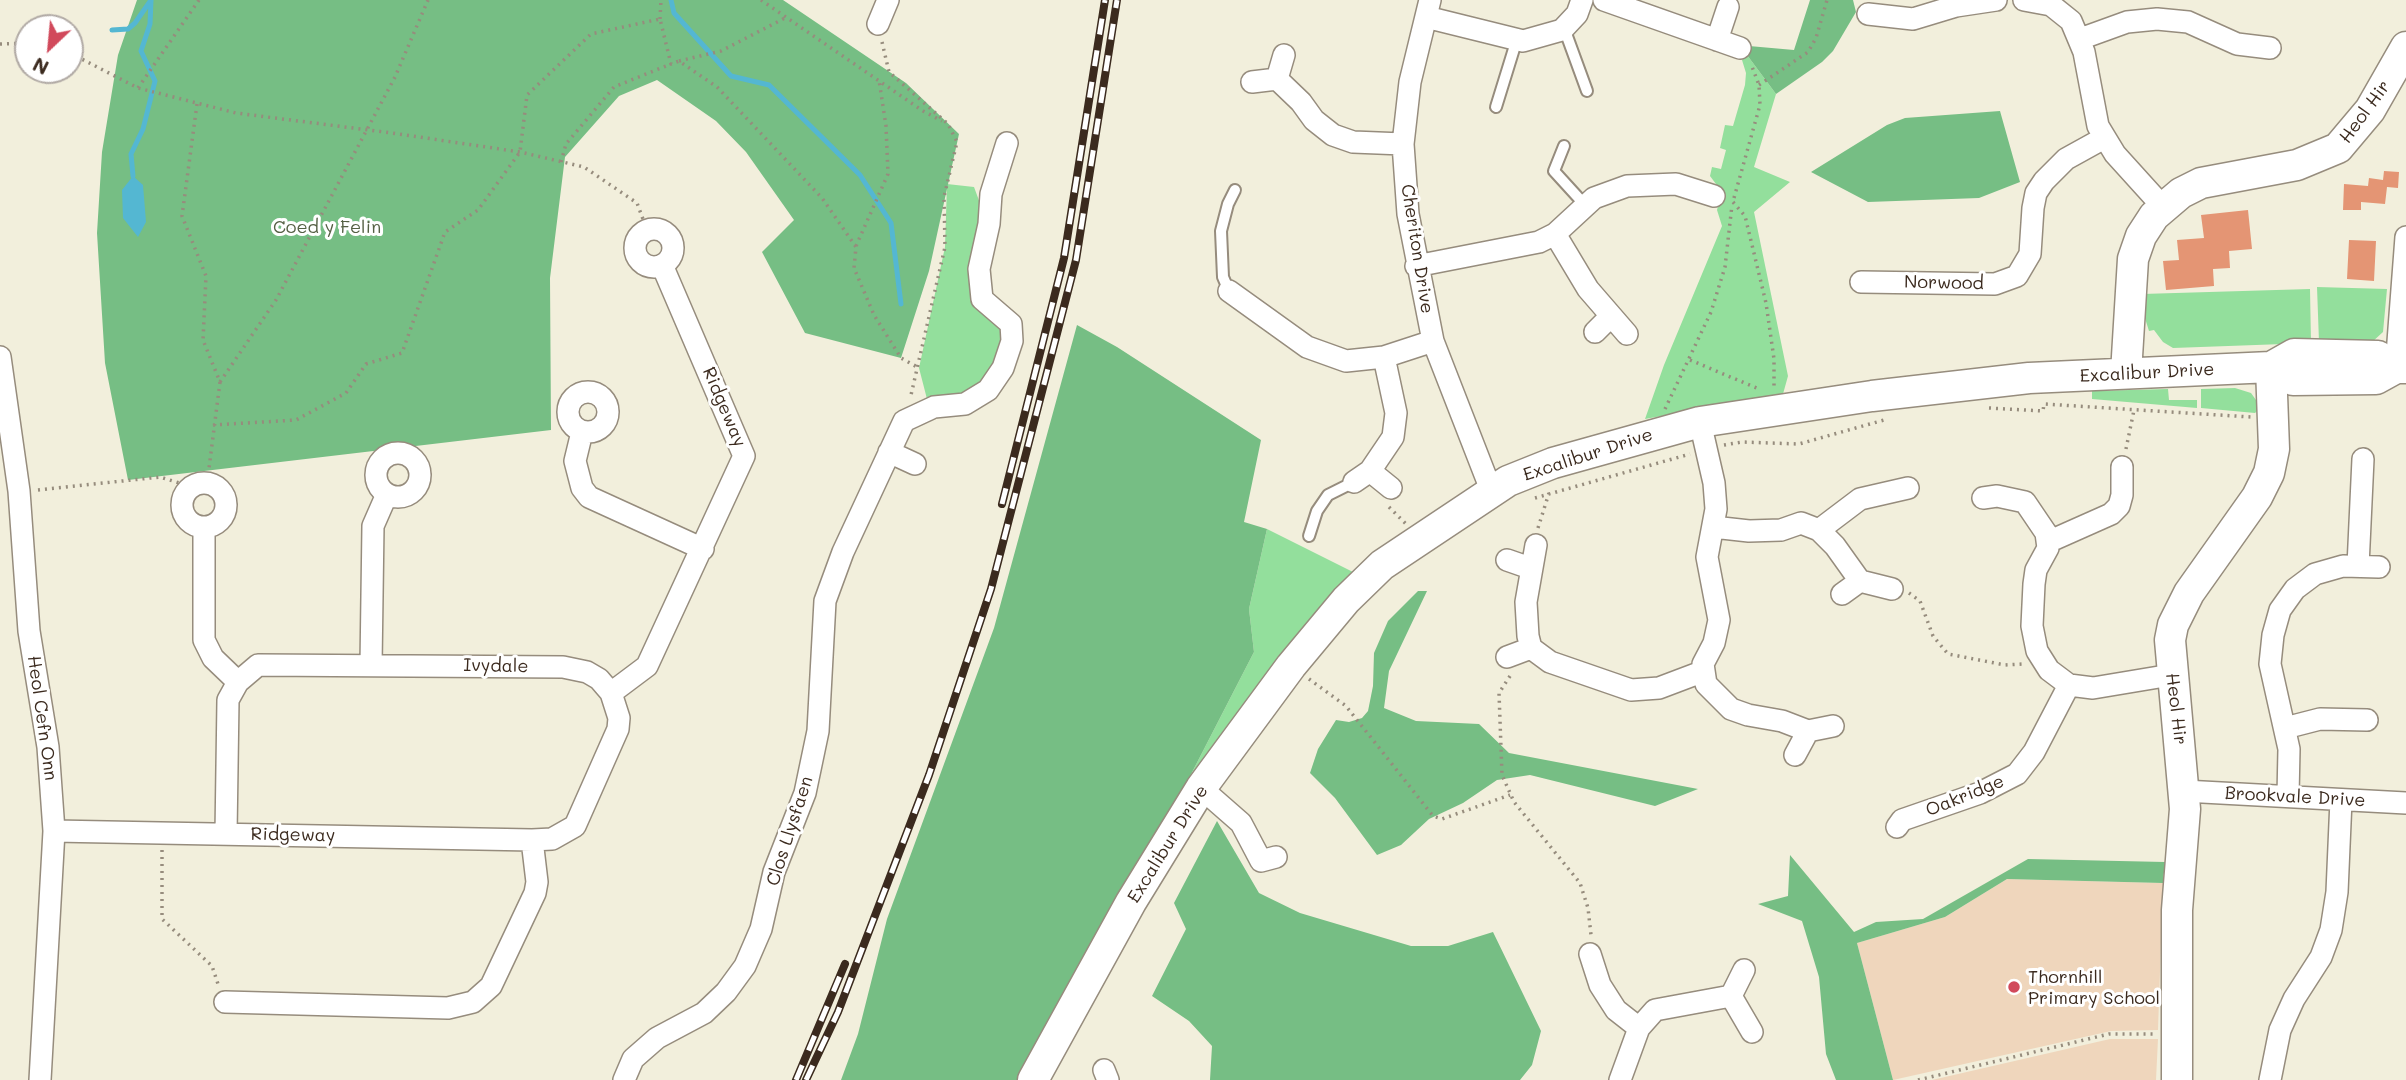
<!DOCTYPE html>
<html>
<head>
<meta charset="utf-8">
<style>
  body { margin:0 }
  #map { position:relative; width:2406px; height:1080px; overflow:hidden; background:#f2efdc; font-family:Mali,sans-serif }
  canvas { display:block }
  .north { position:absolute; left:14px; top:14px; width:70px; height:70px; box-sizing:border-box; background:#fff; border:2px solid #b1aaa5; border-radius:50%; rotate:206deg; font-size:19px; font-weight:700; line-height:28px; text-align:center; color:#3b2a1e }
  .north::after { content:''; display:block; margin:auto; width:24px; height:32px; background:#d1495b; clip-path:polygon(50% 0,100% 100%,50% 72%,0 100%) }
</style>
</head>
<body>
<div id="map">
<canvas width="2406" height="1080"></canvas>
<div class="north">N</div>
</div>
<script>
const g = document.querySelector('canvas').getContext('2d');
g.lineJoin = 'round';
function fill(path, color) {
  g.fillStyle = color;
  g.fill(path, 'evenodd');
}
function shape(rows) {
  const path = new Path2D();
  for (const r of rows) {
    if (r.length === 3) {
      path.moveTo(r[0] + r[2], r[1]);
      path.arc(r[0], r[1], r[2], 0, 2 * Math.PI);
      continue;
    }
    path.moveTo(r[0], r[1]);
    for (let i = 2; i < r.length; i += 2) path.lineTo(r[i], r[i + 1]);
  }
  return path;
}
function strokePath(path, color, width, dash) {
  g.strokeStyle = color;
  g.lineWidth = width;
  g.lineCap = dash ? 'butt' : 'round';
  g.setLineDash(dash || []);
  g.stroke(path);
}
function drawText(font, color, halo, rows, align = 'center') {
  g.font = font + ' Mali,sans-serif';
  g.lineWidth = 6;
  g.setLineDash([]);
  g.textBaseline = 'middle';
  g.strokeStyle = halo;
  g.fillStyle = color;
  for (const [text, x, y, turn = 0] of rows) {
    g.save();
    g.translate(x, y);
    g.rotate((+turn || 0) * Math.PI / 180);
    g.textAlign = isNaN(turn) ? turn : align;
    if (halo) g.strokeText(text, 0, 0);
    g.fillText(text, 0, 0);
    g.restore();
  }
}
fill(shape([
  [2007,879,2163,883,2158,1030,2111,1031,1893,1080,1857,943,1945,917],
  [2110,1039,2158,1039,2156,1080,1932,1080]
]), '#efd6bc');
fill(shape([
  [1747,55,1776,94,1754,167,1790,182,1754,212,1788,376,1783,394,1645,419,1664,365,1722,226,1717,210,1722,192,1710,176,1712,167,1721,169,1726,150,1720,148,1725,125,1733,126,1745,85,1746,73,1742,60],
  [947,184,974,187,984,214,982,299,1011,324,1003,368,967,394,927,399,919,368,945,247],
  [2317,287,2387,289,2383,332,2371,343,2319,342],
  [2310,289,2311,343,2173,348,2163,342,2154,330,2149,331,2143,312,2142,294],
  [2235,388,2251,393,2261,407,2255,413,2201,408,2201,389],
  [2168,389,2169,400,2197,400,2197,408,2092,399,2092,391],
  [1267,529,1363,577,1168,819,1254,652,1249,609]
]), '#93df9c');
fill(shape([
  [137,0,783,0,906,83,959,134,929,271,901,358,805,333,762,252,794,220,746,152,716,121,657,80,619,96,565,157,550,278,551,430,128,480,105,363,97,233,102,152,118,55],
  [1810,0,1853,0,1856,12,1833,51,1822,62,1776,94,1747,55,1749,46,1794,50],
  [2000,111,2020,182,1979,198,1868,202,1811,172,1887,125,1905,118],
  [1077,325,1117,347,1261,440,1244,522,1267,529,1249,609,1254,652,1168,819,1021,1080,841,1080,858,1034,887,919,994,628],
  [1418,591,1427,591,1389,671,1384,708,1416,721,1479,724,1509,753,1698,789,1655,806,1530,775,1497,780,1463,803,1429,819,1401,845,1377,855,1335,798,1310,773,1318,749,1336,720,1349,722,1362,718,1368,711,1373,686,1374,653,1388,621],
  [1217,821,1259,893,1300,913,1411,946,1448,946,1493,932,1541,1031,1532,1065,1520,1080,1210,1080,1212,1046,1189,1021,1152,996,1186,929,1174,903],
  [1790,855,1854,932,1876,922,1923,919,2028,859,2165,862,2163,883,2007,879,1945,917,1857,943,1893,1080,1836,1080,1826,1054,1819,977,1802,921,1758,904,1788,896]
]), '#76be84');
fill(shape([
  [133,176,143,185,146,222,138,237,123,218,122,190]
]), '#54b7d2');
strokePath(shape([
  [671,0,674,13,731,76,769,85,860,175,891,223,901,304],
  [112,30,128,29,135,23,151,0],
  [133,176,131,154,143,129,155,81,141,51,150,24,151,0]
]), '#54b7d2', 5);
fill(shape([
  [2384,171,2399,172,2398,188,2387,187,2385,204,2361,202,2361,210,2343,210,2344,184,2368,186,2369,178,2383,180],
  [2248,210,2252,249,2229,251,2230,268,2213,269,2214,286,2166,290,2163,261,2179,260,2177,240,2204,238,2201,215],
  [2349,240,2376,241,2374,281,2347,279]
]), '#e49574');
const lane = shape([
  [1564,28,1587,91],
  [1496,107,1517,39],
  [1564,146,1554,171,1585,205],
  [1229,291,1223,277,1221,231,1228,204,1235,190],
  [1309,536,1317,511,1328,495,1354,482]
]);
const street = shape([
  [1430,0,1410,82,1403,144,1408,214,1433,341,1491,490],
  [1604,0,1740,48],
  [2024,0,2051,5,2071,21,2084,52,2098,126,2115,154,2163,207],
  [1868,14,1913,19,1956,6,1996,0],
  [1426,17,1523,41,1562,30,1577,14,1582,0],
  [878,24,888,0],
  [2080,39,2127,22,2157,19,2188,22,2237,44,2270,48],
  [1717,40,1728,7],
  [1277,79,1301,102,1314,120,1333,135,1353,142,1403,144],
  [1252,82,1277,79,1284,55],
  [654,248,19],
  [1555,234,1588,289,1627,334],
  [1416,266,1539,242,1555,234,1594,198,1627,186,1676,184,1714,196],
  [1861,282,1995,284,2017,276,2030,254,2033,208,2036,193,2044,181,2066,159,2104,138],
  [1229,291,1307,347,1346,361,1384,357,1433,341],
  [1595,332,1611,316],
  [0,357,19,491,29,631,48,747,54,831,40,1080],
  [2396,368,2406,237],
  [588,412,20],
  [1700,422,1714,483,1716,509,1707,557,1719,620,1714,643,1703,664,1706,684,1731,709,1748,715,1782,721,1808,731,1833,726],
  [582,432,575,461,582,488,589,497,703,549],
  [889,452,915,464],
  [398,475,22],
  [1370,471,1391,488],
  [1354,482,1370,471,1393,437,1396,413,1384,357],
  [204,505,22],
  [1983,498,1997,496,2025,502,2046,533,2048,548,2036,570,2034,584,2032,626,2037,651,2049,670,2069,685,2093,688,2171,675],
  [204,527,204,640,213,658,238,682],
  [1713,527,1749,531,1781,530,1801,523,1819,530,1835,546,1860,581,1892,589],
  [1819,530,1860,499,1908,488],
  [2048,542,2111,514,2119,506,2122,495,2122,467],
  [1536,545,1526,602,1528,636,1531,648,1550,662,1631,690,1659,688,1704,671],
  [1507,560,1530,568],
  [2358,566,2363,459],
  [1842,594,1860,581],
  [1507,657,1531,648],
  [371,665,373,526,387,494],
  [2285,728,2320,719,2367,720],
  [1795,755,1808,731],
  [1201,788,1241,823,1261,861,1276,857],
  [2184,791,2406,803],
  [2288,796,2289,749,2270,664,2273,635,2280,610,2295,589,2315,574,2343,566,2379,567],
  [1897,827,1902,820,1980,793,2017,774,2034,752,2069,685],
  [54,831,532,840,552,839,575,826,618,729,619,718,611,693,647,666,744,456,662,265],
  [226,834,228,700,238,682,258,665,563,667,587,672,599,679,611,693],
  [1590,954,1600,985,1616,1010,1639,1028],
  [1744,970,1731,996,1752,1032],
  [225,1002,448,1008,473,1002,491,986,535,893,537,882,532,840],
  [1104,1070,1108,1080],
  [624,1080,633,1059,657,1038,704,1013,726,992,745,966,761,929,774,872,805,793,818,731,825,601,843,552,904,421,934,407,965,404,988,390,1003,368,1012,341,1011,324,982,299,979,269,989,224,991,194,1007,143],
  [1620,1080,1639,1028,1655,1010,1731,996],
  [2270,1080,2280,1030,2294,999,2321,957,2331,930,2337,892,2341,800]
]);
const secondary = shape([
  [2271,367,2293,380,2376,379,2396,368,2406,368],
  [2126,373,2133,259,2141,236,2154,216,2181,193,2201,183,2297,165,2338,148,2370,110,2406,47],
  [1033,1080,1131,902,1201,788,1291,666,1346,600,1382,565,1508,481,1553,463,1700,422,1872,396,2029,378,2271,367,2294,354,2378,356,2396,368],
  [2177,1080,2177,910,2185,809,2170,640,2173,625,2189,593,2257,497,2269,473,2274,449,2271,367]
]);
strokePath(lane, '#968c7d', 14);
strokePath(street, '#968c7d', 24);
strokePath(secondary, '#968c7d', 33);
strokePath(shape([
  [761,0,923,111,942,121],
  [660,19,661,0],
  [882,42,889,72,948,124,957,142,944,197,945,247,911,395],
  [0,44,28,43],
  [70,53,138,88,236,113,392,133,520,152,584,167,637,203,647,230],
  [679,61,721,51,787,17],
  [1759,85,1808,52,1816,38,1827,0],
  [138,88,199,0],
  [197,104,182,216,206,276,203,340,220,382,207,484],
  [561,162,566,144,614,87,671,64],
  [1734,198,1760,105,1759,85,1751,64],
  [1733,202,1745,216,1766,303,1774,359,1774,389],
  [856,246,888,174,886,126,879,80],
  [1690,360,1759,389],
  [220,382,276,300,395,77,428,0],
  [1989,408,2043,411,2044,404,2251,417],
  [1665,409,1711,312,1725,267,1732,205],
  [213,425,296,420,346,393,366,364,402,353,445,232,478,210,520,152,527,95,591,34,660,19,671,64,679,61,717,87,822,198,856,247,854,268,874,315,901,358,919,368],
  [1724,445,1742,442,1799,444,1884,420],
  [2126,449,2134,410],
  [38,490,160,477,192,487],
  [1535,498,1690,454],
  [1389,507,1406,524],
  [1538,528,1549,493],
  [1909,593,1920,601,1933,636,1948,654,2005,665,2022,664],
  [1510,676,1499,693,1502,775,1514,802,1580,883,1588,908,1591,935],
  [1309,679,1346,706,1433,816,1442,819,1510,795],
  [162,850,162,919,212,966,218,984],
  [1918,1080,2109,1034,2156,1034]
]), '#968c7d', 3.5, [2, 5]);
strokePath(lane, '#fff', 10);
strokePath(street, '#fff', 21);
strokePath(secondary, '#fff', 30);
const rail = shape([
  [1002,504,1064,258,1105,0],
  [796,1080,845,964],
  [806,1080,838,1012,929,775,991,589,1076,260,1117,0]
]);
strokePath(rail, '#3b2a1e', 8);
strokePath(rail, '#fff', 5, [16]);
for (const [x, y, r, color] of [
  [2014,987,7,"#d1495b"]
]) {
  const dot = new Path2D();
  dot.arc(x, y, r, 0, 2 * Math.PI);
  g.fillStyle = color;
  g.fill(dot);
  strokePath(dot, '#fff', 2.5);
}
drawText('18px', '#3b2a1e', '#fff', [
  ["Heol Hir",2365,112,-54],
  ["Cheriton Drive",1417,249,81],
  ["Norwood",1944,283,1],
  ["Excalibur Drive",2147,373,-3],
  ["Ridgeway",724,407,67],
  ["Excalibur Drive",1588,455,-18],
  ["Ivydale",496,666,1],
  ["Heol Hir",2176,709,83],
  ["Heol Cefn Onn",42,718,82],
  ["Oakridge",1965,796,-22],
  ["Brookvale Drive",2295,797,3],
  ["Clos Llysfaen",790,831,-72],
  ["Ridgeway",293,835,1],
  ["Excalibur Drive",1168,844,-58]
]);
drawText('18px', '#556044', '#fff', [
  ["Coed y Felin",327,227]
]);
drawText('18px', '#3b2a1e', '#fff', [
  ["Thornhill",2028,977],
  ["Primary School",2028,998]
], 'left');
</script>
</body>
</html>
